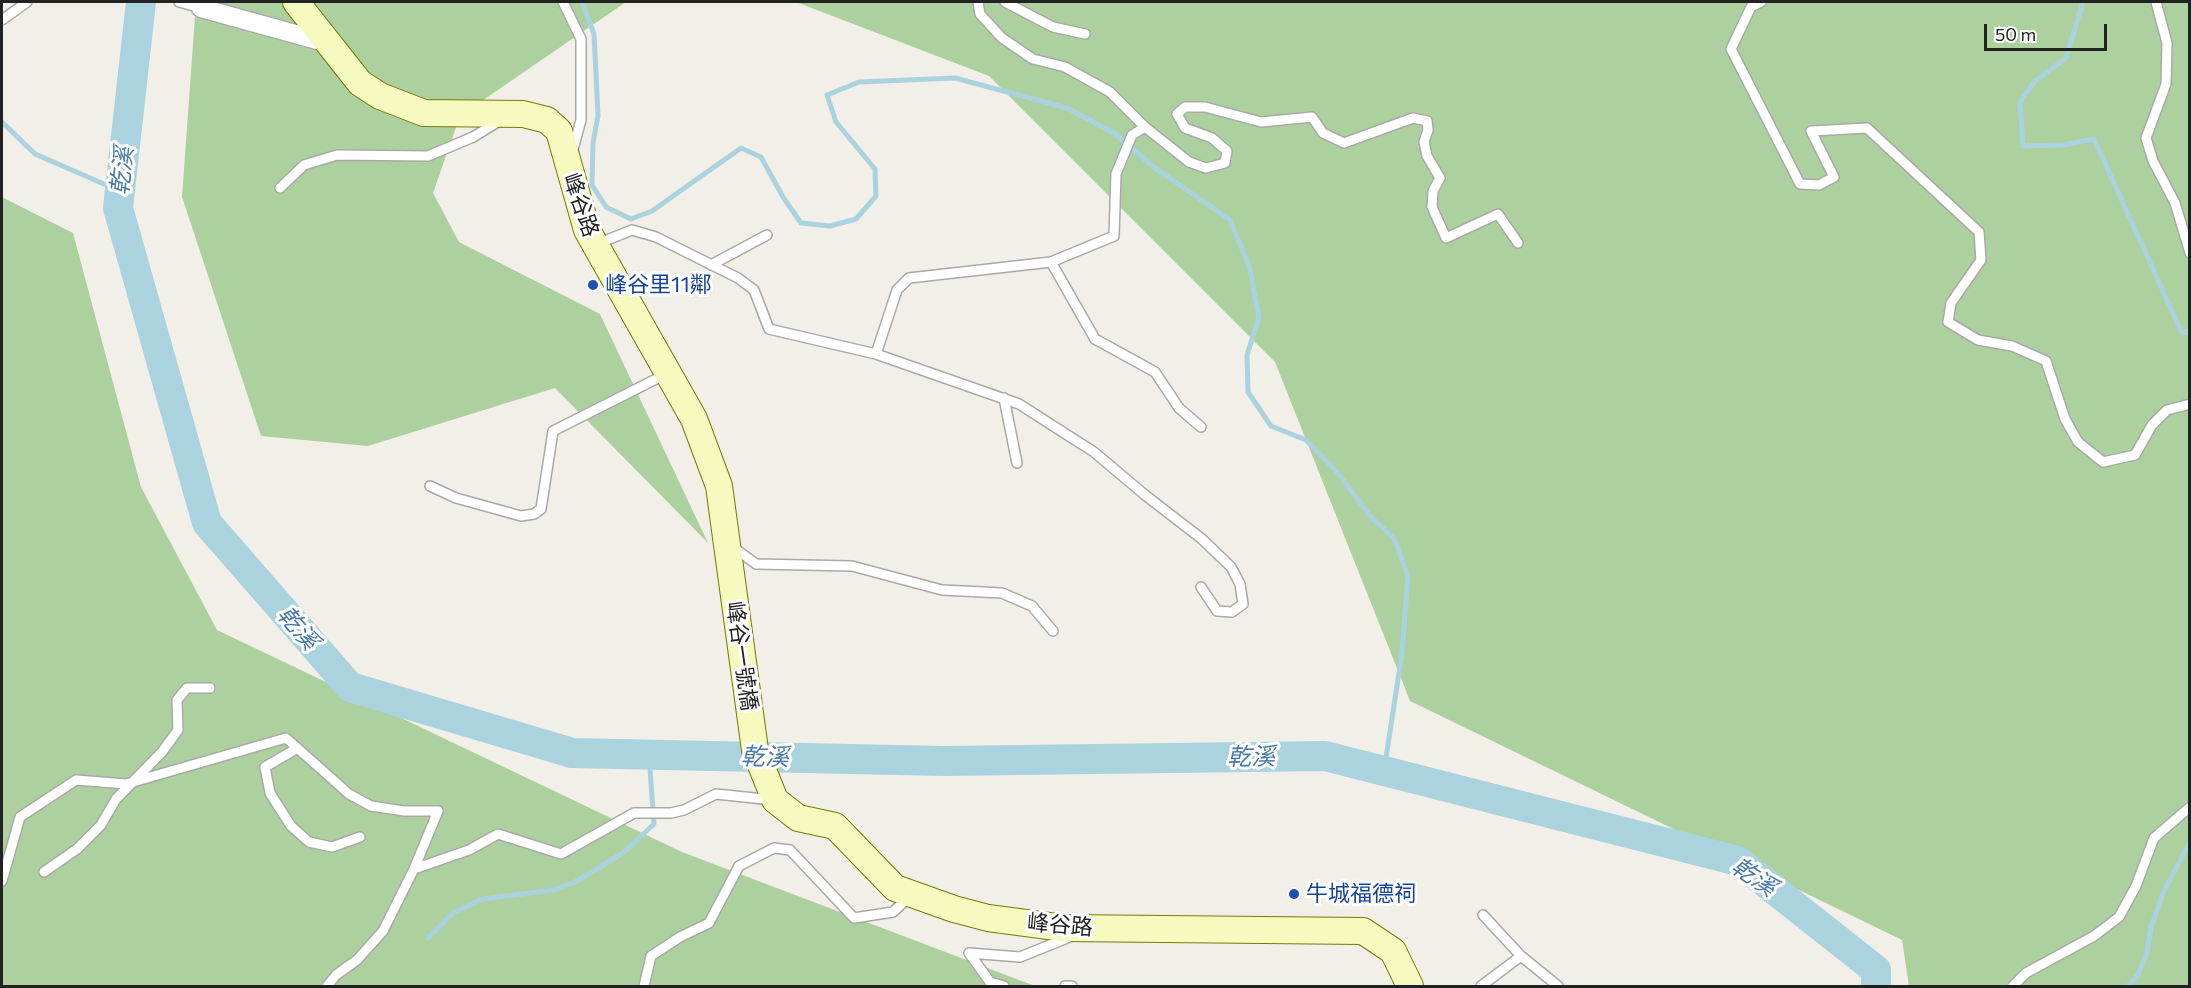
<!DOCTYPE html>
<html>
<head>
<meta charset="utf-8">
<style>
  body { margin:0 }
  #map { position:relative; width:2191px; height:988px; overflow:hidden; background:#f2efe9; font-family:Commissioner,sans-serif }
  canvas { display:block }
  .frame { position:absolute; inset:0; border:3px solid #222; pointer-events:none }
  .scale { position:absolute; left:1984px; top:24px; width:123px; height:27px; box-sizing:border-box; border:3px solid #222; border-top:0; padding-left:8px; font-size:18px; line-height:21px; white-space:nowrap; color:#222; -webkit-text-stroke:4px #fff; paint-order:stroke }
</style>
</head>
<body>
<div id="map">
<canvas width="2191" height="988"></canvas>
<div class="frame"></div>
<div class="scale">50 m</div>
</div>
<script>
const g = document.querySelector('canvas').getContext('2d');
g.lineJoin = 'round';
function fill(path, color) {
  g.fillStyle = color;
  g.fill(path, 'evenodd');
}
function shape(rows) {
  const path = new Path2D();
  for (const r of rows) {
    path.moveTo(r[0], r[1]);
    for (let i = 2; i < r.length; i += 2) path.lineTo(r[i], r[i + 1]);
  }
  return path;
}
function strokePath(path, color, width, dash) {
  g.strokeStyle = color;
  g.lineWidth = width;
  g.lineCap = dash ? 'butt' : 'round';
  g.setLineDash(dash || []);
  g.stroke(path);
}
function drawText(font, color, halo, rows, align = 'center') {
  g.font = font + ' Commissioner,"Noto Sans TC",sans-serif';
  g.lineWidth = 6;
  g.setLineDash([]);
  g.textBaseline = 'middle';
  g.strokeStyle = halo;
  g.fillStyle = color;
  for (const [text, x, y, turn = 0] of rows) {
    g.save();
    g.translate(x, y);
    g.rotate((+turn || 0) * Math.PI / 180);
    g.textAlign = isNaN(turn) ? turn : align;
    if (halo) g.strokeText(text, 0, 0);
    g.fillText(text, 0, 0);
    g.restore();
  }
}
fill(shape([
  [196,2,626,2,460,116,433,193,459,242,600,314,708,543,555,388,368,446,261,436,182,197],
  [796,2,2189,2,2189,986,1909,986,1902,940,1410,701,1275,362,989,76],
  [2,197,73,233,141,487,217,630,682,852,1035,986,2,986]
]), '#add19e');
strokePath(shape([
  [582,2,594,34,596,74,598,116,593,143,592,185,606,207,631,219,652,211,741,148,761,157,783,197,801,223,830,226,856,219,876,196,875,169,836,122,827,95,859,82,955,78,1067,108,1114,133,1155,168,1229,219,1249,265,1259,317,1247,355,1248,392,1271,426,1306,440,1338,473,1370,516,1394,538,1408,576,1402,653,1384,771],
  [2083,2,2066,58,2035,81,2020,102,2023,146,2063,145,2094,139,2182,333,2190,331],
  [2,122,35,154,120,191],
  [428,938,453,913,482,899,554,890,575,882,623,853,654,824,649,755],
  [2128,986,2138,975,2147,953,2151,927,2164,891,2190,842]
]), '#aad3df', 5);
strokePath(shape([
  [141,2,118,208,207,523,350,687,572,753,944,761,1325,756,1738,861,1876,970,1876,986]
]), '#aad3df', 30);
const lane = shape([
  [179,2,201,8],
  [563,2,581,39,581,120,572,153],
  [978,2,980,14,1002,38,1033,59,1065,67,1110,92,1145,127],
  [1005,2,1053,27,1085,34],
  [1761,2,1751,7,1731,49,1800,184,1819,185,1834,177,1811,131,1867,128,1979,232,1981,260,1951,303,1948,322,1978,340,2012,346,2046,361,2065,419,2078,442,2103,462,2135,455,2152,425,2167,410,2190,404],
  [2156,2,2167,43,2166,84,2146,138,2153,161,2175,203,2190,253],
  [2,20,27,2],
  [280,188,304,165,337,155,428,156,473,137,501,120],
  [597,244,632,230,656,237,738,278,754,290,769,329,876,354,1019,404,1094,452,1145,495,1202,539,1231,567,1240,584,1243,604,1232,612,1217,611,1201,587],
  [1051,262,1095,339,1155,372,1179,408,1201,427],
  [711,265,767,235],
  [876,354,897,290,909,278,1051,262,1114,236,1116,174,1132,135,1145,127,1189,162,1206,168,1225,163,1227,151,1212,138,1185,128,1177,114,1185,107,1205,107,1261,122,1312,117,1323,133,1344,143,1413,118,1427,121,1428,130,1424,142,1427,156,1440,178,1433,191,1432,207,1446,238,1498,214,1518,243],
  [1004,398,1017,463],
  [430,486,456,498,521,516,534,514,541,509,553,431,666,374],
  [733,547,756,564,852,566,942,590,1002,593,1032,606,1053,631],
  [296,749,265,767,270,793,291,826,309,842,332,847,360,837],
  [44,872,77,849,101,825,116,799,162,752,178,730,177,700,187,688,210,688],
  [2,881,20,817,76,780,126,784,286,738,349,794,371,806,404,811,438,811,414,869,469,850,498,834,561,854,634,813,671,813,684,810,716,794,773,800],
  [1483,915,1521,956],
  [327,986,336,975,357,960,383,931,414,869],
  [644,986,651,956,680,937,709,923,739,866,774,848,790,850,854,918,893,912,909,897],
  [1004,986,990,982,969,953,1020,957,1072,936],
  [1065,986,1072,986],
  [1481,986,1521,956,1558,986],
  [2013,986,2026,973,2094,936,2119,917,2136,886,2154,838,2190,807]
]);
const street = shape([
  [201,8,328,43]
]);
const secondary = shape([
  [296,2,360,83,380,96,424,113,523,114,547,120,559,131,587,230,694,419,719,486,755,750,775,800,798,818,835,826,895,888,954,909,988,918,1064,928,1363,931,1393,951,1410,986]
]);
strokePath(lane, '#a9a9a9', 12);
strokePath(street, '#a9a9a9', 21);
strokePath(secondary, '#707d05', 28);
strokePath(lane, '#fff', 9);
strokePath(street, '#fff', 18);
strokePath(secondary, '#f7fabf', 26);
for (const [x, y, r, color] of [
  [593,285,6,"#1a4fb4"],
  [1294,894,6,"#1a4fb4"]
]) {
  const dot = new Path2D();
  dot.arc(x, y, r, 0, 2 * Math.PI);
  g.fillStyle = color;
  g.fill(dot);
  strokePath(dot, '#fff', 2);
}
drawText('22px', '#222', '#fff', [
  ["峰谷路",581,205,71],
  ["峰谷一號橋",742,656,82],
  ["峰谷路",1060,925,5]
]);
drawText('22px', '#164399', '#fff', [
  ["峰谷里11鄰",605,285],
  ["牛城福德祠",1306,894]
], 'left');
drawText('italic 24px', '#4a7aab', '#fff', [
  ["乾溪",122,171,-84],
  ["乾溪",298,628,49],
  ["乾溪",765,757,1],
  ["乾溪",1251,757,-1],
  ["乾溪",1754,877,34]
]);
</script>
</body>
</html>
